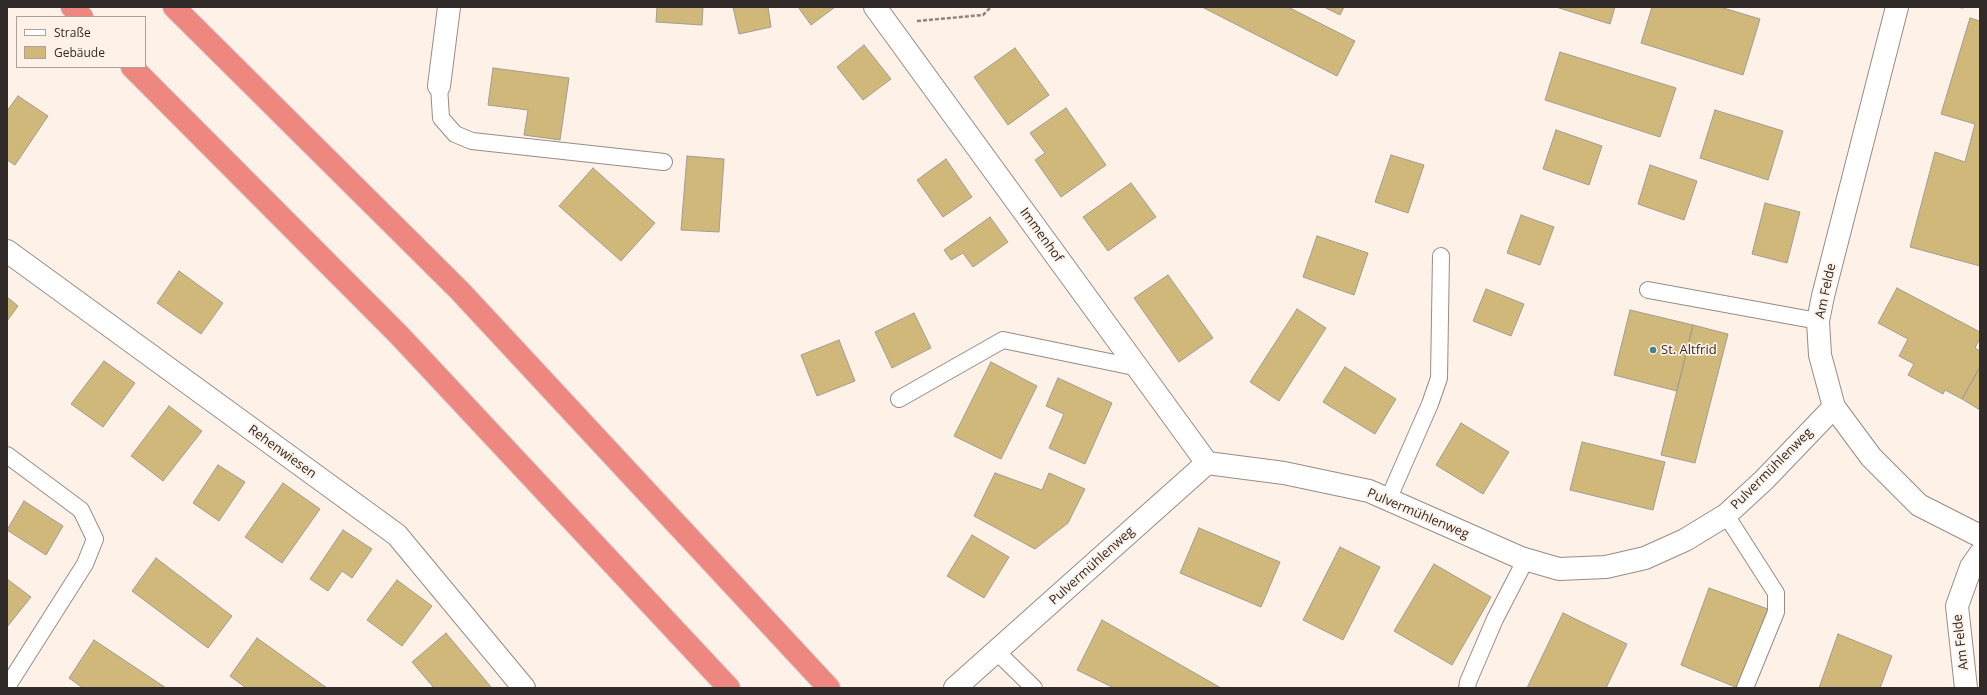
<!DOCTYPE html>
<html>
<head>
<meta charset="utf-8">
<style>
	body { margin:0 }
	#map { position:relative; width:1987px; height:695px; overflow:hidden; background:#fef1e7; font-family:"Open Sans",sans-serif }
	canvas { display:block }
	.frame { position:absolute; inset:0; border:8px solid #302b28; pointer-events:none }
	.legend { position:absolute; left:16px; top:16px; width:130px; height:52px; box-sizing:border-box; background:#fef1e7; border:1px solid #aca29b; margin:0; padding:5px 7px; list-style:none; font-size:12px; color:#302b28 }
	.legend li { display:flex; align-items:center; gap:8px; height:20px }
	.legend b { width:20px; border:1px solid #aca29b }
</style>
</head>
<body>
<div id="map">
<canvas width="1987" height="695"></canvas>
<div class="frame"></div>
<ul class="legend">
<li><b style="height:5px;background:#fff"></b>Straße</li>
<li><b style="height:11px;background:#cfb87a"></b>Gebäude</li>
</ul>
</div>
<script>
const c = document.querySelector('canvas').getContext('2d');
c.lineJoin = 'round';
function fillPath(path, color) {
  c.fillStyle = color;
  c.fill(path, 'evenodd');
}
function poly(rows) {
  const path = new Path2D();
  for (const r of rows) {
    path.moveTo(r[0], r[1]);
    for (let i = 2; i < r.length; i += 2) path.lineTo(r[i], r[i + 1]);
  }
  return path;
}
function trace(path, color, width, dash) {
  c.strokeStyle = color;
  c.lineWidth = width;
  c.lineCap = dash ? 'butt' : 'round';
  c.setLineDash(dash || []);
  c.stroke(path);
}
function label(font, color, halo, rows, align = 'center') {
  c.font = font + ' "Open Sans",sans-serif';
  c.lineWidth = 3.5;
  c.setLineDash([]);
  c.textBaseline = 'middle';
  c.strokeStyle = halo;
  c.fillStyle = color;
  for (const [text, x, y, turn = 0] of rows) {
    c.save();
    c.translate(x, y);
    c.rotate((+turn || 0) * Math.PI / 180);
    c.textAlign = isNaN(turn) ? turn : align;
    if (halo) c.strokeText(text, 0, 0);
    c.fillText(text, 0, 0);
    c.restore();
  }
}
const building = poly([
	[657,7,703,7,702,25,656,22,657,7],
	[733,7,768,7,771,27,739,34,733,7],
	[798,7,835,7,811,25,798,7],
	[1202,7,1288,7,1355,41,1337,76,1202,7],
	[1324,7,1344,7,1340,15,1324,7],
	[1556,7,1615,7,1610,24,1556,7],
	[1652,7,1720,7,1760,19,1743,75,1641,43,1652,7],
	[1970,18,1980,21,1980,266,1910,247,1935,152,1965,162,1975,124,1941,114,1970,18],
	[864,45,891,79,863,100,837,67,864,45],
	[1015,48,1049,95,1008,125,974,77,1015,48],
	[1560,52,1676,88,1660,137,1545,100,1560,52],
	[493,68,569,78,560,140,524,135,528,110,488,105,493,68],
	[18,96,48,116,15,165,7,160,7,111,18,96],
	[1066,108,1106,165,1061,197,1035,160,1045,153,1030,133,1066,108],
	[1715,110,1783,131,1768,180,1700,158,1715,110],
	[1556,130,1602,146,1589,185,1543,169,1556,130],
	[1391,155,1424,165,1408,213,1375,202,1391,155],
	[687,156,724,159,719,232,681,230,687,156],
	[946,159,972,197,943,217,917,180,946,159],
	[1650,165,1697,181,1684,220,1638,204,1650,165],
	[593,168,655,223,621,261,559,206,593,168],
	[1131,183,1156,217,1108,251,1083,217,1131,183],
	[1765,203,1800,212,1787,263,1752,254,1765,203],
	[1521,215,1554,227,1540,265,1507,253,1521,215],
	[990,217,1008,242,973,267,963,253,951,260,944,250,990,217],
	[1317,236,1368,253,1354,295,1303,277,1317,236],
	[179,271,223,303,201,334,157,303,179,271],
	[1168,275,1213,338,1179,362,1134,298,1168,275],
	[1897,288,1980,332,1980,338,1975,348,1980,351,1980,367,1962,399,1945,390,1943,394,1908,375,1914,364,1899,356,1908,339,1878,323,1897,288],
	[1486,289,1524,304,1511,336,1473,321,1486,289],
	[7,297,18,306,7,321,7,297],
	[1297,309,1326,328,1279,401,1250,382,1297,309],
	[1630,310,1693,325,1677,391,1614,375,1630,310],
	[914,313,931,348,892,368,875,332,914,313],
	[1693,325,1728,334,1695,463,1661,455,1693,325],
	[839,340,855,381,817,396,801,355,839,340],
	[104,361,135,383,103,427,71,404,104,361],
	[991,362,1037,386,1001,459,954,436,991,362],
	[1345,367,1396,399,1375,434,1323,402,1345,367],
	[1980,367,1980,410,1962,399,1980,367],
	[1058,378,1112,403,1085,464,1049,448,1064,414,1046,406,1058,378],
	[169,406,202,431,163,481,131,456,169,406],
	[1461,423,1509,452,1483,494,1436,465,1461,423],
	[1582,442,1665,462,1653,510,1570,490,1582,442],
	[218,465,245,482,219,521,193,503,218,465],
	[995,473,1042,490,1049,473,1085,489,1068,523,1035,549,974,516,995,473],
	[283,483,320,509,282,563,245,537,283,483],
	[24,501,63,526,46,555,7,530,24,501],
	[1199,528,1280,562,1261,607,1180,573,1199,528],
	[343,530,372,549,352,578,342,571,328,591,310,579,343,530],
	[972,535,1009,557,984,598,947,576,972,535],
	[1340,547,1380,567,1343,640,1303,620,1340,547],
	[156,558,232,616,208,648,132,591,156,558],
	[1434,564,1491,597,1452,665,1394,631,1434,564],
	[7,579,31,597,7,627,7,579],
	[397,580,432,606,402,646,367,620,397,580],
	[1709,588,1768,609,1738,688,1681,665,1709,588],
	[1563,613,1627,644,1606,688,1527,688,1563,613],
	[1102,620,1221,688,1114,688,1077,670,1102,620],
	[446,633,491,687,489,688,434,688,412,662,446,633],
	[1838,634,1892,656,1880,688,1819,688,1838,634],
	[257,638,327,688,246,688,230,676,257,638],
	[94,640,166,688,83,688,69,678,94,640]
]);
const path = poly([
	[1960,7,1966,7],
	[917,21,983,15,991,7]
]);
const service = poly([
	[439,86,441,118,455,134,472,141,664,162],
	[1648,290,1818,321],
	[899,399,1003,340,1139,368],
	[7,455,81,510,95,539,85,564,7,687],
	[1388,500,1430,404,1439,378,1441,256],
	[1726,515,1776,593,1776,612,1745,688],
	[996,651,1034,688],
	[1467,688,1468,682,1495,619,1526,559]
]);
const minor = poly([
	[875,7,1207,463],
	[1897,7,1823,296,1818,321,1820,355,1834,407,1871,457,1919,505,1980,536],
	[439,86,449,7],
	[7,251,397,535,524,688],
	[955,688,1207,463,1284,473,1369,491,1521,558,1559,569,1606,567,1645,558,1685,540,1726,515,1764,480,1834,407],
	[1966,688,1957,606,1971,567,1980,554]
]);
const motorway = poly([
	[72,7,82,17],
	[174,7,460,291,829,688],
	[132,67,399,335,729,688]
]);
const markers = [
	[1653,350,4,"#408193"]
];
const streetNames = [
	["Immenhof",1041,235,54],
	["Am Felde",1826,291,-78],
	["Rehenwiesen",282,452,36],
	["Pulvermühlenweg",1772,469,-45],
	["Pulvermühlenweg",1418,514,23],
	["Pulvermühlenweg",1092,566,-42],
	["Am Felde",1961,642,-97]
];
const poiNames = [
	["St. Altfrid",1661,350]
];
fillPath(building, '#cfb87a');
trace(building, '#a29d91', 1);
trace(service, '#988c84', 18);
trace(minor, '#988c84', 24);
trace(motorway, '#d6d5d4', 24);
trace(path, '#8d857f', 2.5, [4, 2]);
trace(service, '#fff', 16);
trace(minor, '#fff', 22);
trace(motorway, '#ee877f', 22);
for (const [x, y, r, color] of markers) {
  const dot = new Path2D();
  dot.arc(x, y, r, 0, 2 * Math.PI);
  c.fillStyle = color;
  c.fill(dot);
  trace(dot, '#fef1e7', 1.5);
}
label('13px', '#302b28', '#fef1e7', streetNames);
label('13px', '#302b28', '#fef1e7', poiNames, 'left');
</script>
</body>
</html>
